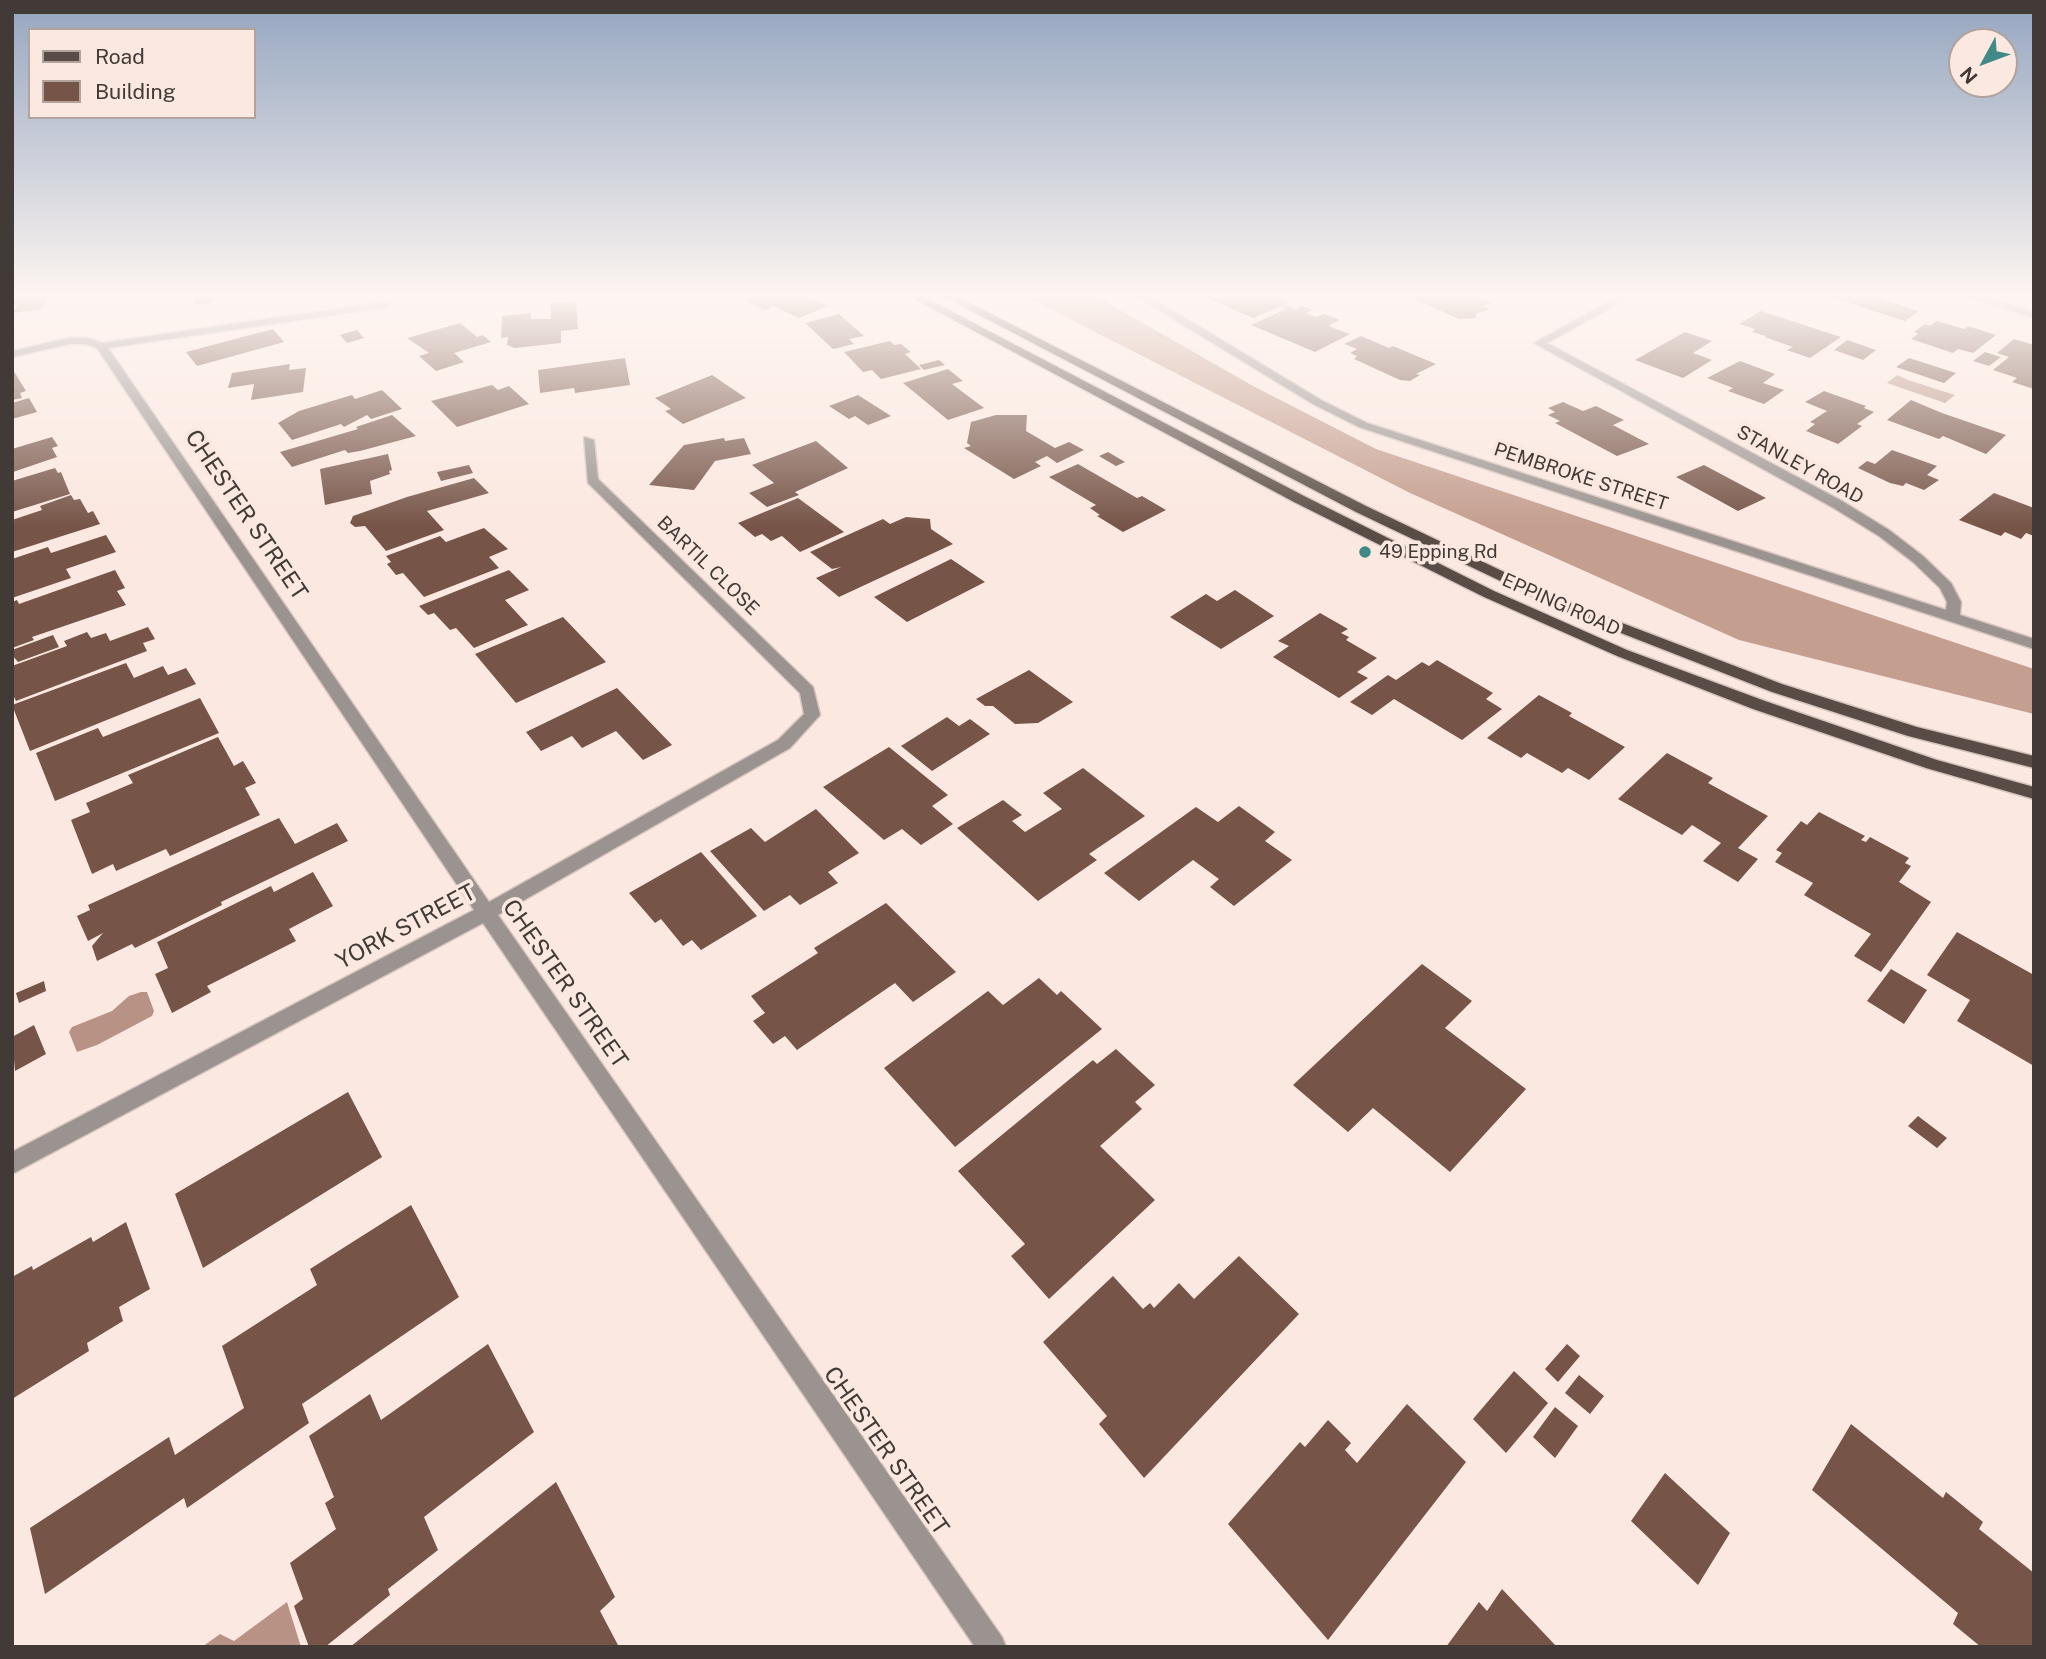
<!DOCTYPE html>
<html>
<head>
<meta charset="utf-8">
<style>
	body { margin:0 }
	#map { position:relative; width:2046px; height:1659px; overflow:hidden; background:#fbe8e0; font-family:"Public Sans",sans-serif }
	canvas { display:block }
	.frame { position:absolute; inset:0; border:14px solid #413a37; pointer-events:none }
	.legend { position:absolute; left:28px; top:28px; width:228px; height:91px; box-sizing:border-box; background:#fbe8e0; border:2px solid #b1a29c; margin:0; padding:9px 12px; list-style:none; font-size:21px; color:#413a37 }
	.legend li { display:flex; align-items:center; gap:14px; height:35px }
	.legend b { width:35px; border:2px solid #b1a29c }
	.north { position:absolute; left:1948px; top:28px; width:70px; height:70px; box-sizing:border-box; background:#fbe8e0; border:2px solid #b1a29c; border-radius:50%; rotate:229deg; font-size:19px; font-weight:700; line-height:28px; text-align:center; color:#413a37 }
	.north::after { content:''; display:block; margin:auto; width:24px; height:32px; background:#418986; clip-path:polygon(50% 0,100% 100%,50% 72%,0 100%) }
</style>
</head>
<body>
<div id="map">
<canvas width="2046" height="1659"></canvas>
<div class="frame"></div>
<ul class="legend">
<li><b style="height:9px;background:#594c46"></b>Road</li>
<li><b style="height:19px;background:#765447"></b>Building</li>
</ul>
<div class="north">N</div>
</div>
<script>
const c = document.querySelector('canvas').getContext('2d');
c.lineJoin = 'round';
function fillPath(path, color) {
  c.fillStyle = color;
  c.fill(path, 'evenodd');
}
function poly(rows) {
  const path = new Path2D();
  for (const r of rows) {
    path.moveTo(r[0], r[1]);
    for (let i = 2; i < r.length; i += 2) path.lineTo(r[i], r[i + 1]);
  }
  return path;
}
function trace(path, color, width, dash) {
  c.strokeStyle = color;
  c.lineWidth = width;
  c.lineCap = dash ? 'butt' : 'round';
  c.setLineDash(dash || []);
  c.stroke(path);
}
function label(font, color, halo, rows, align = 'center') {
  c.font = font + ' "Public Sans",sans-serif';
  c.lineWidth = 7;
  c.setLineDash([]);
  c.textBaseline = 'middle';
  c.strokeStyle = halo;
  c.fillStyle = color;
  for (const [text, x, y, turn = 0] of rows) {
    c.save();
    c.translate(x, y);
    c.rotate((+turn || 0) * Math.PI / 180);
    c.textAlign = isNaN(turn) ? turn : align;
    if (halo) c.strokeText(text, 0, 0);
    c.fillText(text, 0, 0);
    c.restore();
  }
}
const forest = poly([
	[1023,295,1094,295,1253,386,1376,449,2034,669,2034,714,1739,640,1410,493]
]);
const water = poly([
	[1897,375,1908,380,1955,395,1945,403,1887,383],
	[141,992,147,992,154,1011,152,1016,97,1045,77,1052,69,1032,72,1027,112,1011,129,996],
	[287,1602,301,1647,202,1647,220,1634,234,1641]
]);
const building = poly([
	[12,295,50,295,40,310,12,313,18,305,12,305],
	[197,295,214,295,212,303,194,305],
	[757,295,807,297,828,306,799,318,773,306,765,310,744,300],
	[1201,295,1274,295,1291,302,1253,318],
	[1405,295,1476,295,1492,303,1483,306,1490,309,1476,314,1476,318,1459,319],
	[1824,295,1886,295,1881,299,1919,311,1905,321],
	[576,301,578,329,561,331,561,343,515,348,507,345,508,337,501,338,502,316,531,313,531,319,551,319,551,304],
	[1287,305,1295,309,1301,306,1313,310,1306,313,1315,317,1325,314,1340,320,1328,326,1350,334,1315,352,1251,325,1286,309,1282,307],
	[1761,311,1841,337,1810,358,1787,350,1793,347,1765,337,1766,336,1752,332,1755,329,1739,324],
	[839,314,864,336,849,339,854,344,833,349,805,323],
	[1937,321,1964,329,1968,326,1996,335,1973,353,1958,349,1953,353,1911,339,1918,334,1914,332,1925,324,1930,326],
	[460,323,477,337,483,335,491,342,454,353,464,362,436,371,419,356,429,353,407,338],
	[273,329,284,342,197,366,186,352],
	[357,330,364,338,347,343,340,335],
	[1685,332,1712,341,1693,353,1712,360,1683,378,1635,360],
	[1361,336,1389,348,1393,346,1436,364,1416,374,1420,375,1410,381,1400,380,1354,359,1357,356,1350,353,1357,349,1344,344],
	[2014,339,2034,345,2034,389,2012,382,2017,378,1993,370,2009,357,1997,353],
	[1847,340,1876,350,1863,360,1834,350],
	[890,341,894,345,901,344,911,352,905,354,921,369,881,379,872,370,863,372,844,352],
	[1985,352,2001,357,1989,366,1973,361],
	[625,358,630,385,575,393,574,388,540,393,538,370],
	[1909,358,1956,373,1944,383,1896,367],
	[939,360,945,365,924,370,919,365],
	[1740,361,1775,374,1763,383,1784,390,1764,404,1728,391,1733,388,1707,378],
	[290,364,289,370,306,368,303,392,251,400,254,384,228,388,232,373],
	[12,368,26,391,20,393,22,398,12,400],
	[948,369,963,381,952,384,984,408,948,420,903,383],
	[712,375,746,398,683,424,665,411,671,409,655,398],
	[492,385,498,390,509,386,529,404,457,427,431,401],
	[382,390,402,409,371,419,367,415,344,427,341,424,292,440,278,423,299,411,352,395,355,399],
	[1824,391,1866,406,1864,408,1874,412,1857,424,1862,426,1838,444,1806,431,1815,424,1810,422,1827,411,1805,402],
	[858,395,891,416,868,425,855,416,849,419,829,406],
	[29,398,37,412,12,419,12,403],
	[1911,400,1942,413,2006,435,1986,454,1943,436,1939,439,1887,420],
	[1563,402,1583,411,1596,406,1624,420,1613,425,1649,444,1617,456,1555,423,1560,421,1548,415,1555,412,1548,408],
	[392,415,416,436,360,451,348,453,345,450,292,467,280,452,358,429,356,427],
	[996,415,1027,415,1026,431,1055,448,1069,442,1084,450,1057,463,1047,456,1035,462,1041,466,1014,479,964,448,971,446,967,443,971,422],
	[52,437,58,446,52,448,57,457,13,472,12,449],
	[724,438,725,441,744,438,751,454,715,461,694,490,649,485,684,445],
	[816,441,848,468,795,492,799,495,767,507,749,493,774,483,752,465],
	[1892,450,1937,466,1927,475,1939,480,1924,490,1906,483,1903,486,1890,483,1858,468,1867,461,1875,464],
	[1108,452,1125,462,1116,466,1099,456],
	[388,454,392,470,389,471,390,474,370,481,372,494,325,505,320,469],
	[1078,464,1137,498,1142,496,1166,510,1123,532,1097,516,1100,515,1090,508,1096,505,1049,477],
	[469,465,473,473,441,481,437,472],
	[1704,465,1766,498,1738,511,1676,477],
	[55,468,58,473,61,472,70,494,12,512,12,481],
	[474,478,489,493,427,511,444,530,386,551,365,526,355,527,350,523,353,516,407,497],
	[1994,493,2034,508,2034,536,2026,533,2021,539,2005,532,2001,536,1959,520],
	[71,495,74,500,80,499,88,513,93,511,100,524,12,552,12,520,42,510,40,506],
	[798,498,844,532,800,552,782,536,771,541,762,534,755,537,738,523],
	[906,517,930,519,931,529,953,544,839,597,816,578,841,567,832,569,810,552,883,519,890,524],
	[484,528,508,549,489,557,499,568,424,597,403,573,396,575,387,564,391,562,386,556,440,536,446,542],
	[106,535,116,552,66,569,71,578,12,598,12,559,48,547,51,553],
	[951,559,985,582,907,622,874,597],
	[115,570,125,588,117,591,126,605,32,637,34,640,12,648,12,602,17,600,19,604],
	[509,570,529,590,505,600,528,625,474,648,456,628,450,630,434,613,428,615,419,606],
	[1235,590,1274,616,1221,649,1170,617,1206,594,1217,601],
	[1320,613,1348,629,1341,633,1349,637,1346,640,1377,658,1357,672,1368,678,1339,698,1273,657,1289,646,1278,641],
	[563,617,606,662,516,703,475,654],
	[148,627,155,639,143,643,147,651,16,701,12,693,12,666,67,646,64,641,87,632,91,638,106,633,110,641],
	[53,635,59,647,18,662,12,655,12,650],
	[1437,660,1493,693,1486,699,1502,709,1462,740,1394,699,1372,715,1350,702,1388,675,1396,680,1422,662,1429,666],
	[126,663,134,678,163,666,168,675,186,668,196,684,30,751,12,705],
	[1029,670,1073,702,1038,723,1015,724,993,706,985,706,976,699],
	[617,688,672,745,643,760,616,731,582,748,572,736,541,751,526,732],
	[1539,695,1572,713,1569,716,1625,747,1589,780,1568,768,1562,773,1527,753,1521,758,1487,738],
	[200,698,219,733,55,801,36,753,98,728,103,737],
	[947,717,959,726,970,719,990,734,932,771,901,746],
	[218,737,234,766,243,761,256,783,245,788,260,815,170,856,166,849,116,871,113,864,92,874,71,820,90,812,86,803,133,783,128,775],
	[889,747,948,795,932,806,953,824,921,845,902,829,884,840,823,787],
	[1667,753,1713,778,1708,783,1768,816,1738,848,1758,859,1738,882,1703,861,1721,843,1692,825,1682,835,1618,799],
	[1083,768,1145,816,1089,854,1097,860,1038,901,957,828,1003,800,1022,815,1012,821,1025,832,1062,809,1043,793],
	[1239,806,1275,832,1265,841,1292,860,1234,906,1210,887,1219,879,1193,860,1139,901,1104,873,1196,807,1218,822],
	[816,809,859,853,828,872,838,883,800,905,790,895,764,911,710,851,751,828,765,842],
	[1819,812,1865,836,1861,840,1866,842,1870,837,1909,858,1905,863,1911,866,1899,882,1931,902,1881,972,1854,956,1871,934,1804,895,1813,883,1775,862,1782,853,1776,850,1801,821,1807,825],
	[279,818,295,844,337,823,348,841,221,902,222,905,135,948,132,944,97,961,92,946,103,933,88,941,77,916,90,910,88,905],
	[701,852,757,916,701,950,692,940,683,946,661,919,655,923,629,893],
	[313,872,333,906,289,929,296,941,207,986,211,992,172,1013,155,974,168,968,157,942,271,886,274,892],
	[886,903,956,972,913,1002,895,983,797,1050,785,1036,773,1044,753,1021,765,1013,751,996,818,953,814,948],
	[1957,932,2034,975,2034,1066,1957,1021,1970,1000,1927,975],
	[1422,964,1472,1001,1445,1028,1526,1089,1450,1172,1373,1108,1348,1132,1293,1085],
	[1891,969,1927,990,1904,1024,1867,1001],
	[1039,978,1057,995,1061,991,1102,1029,955,1147,884,1068,988,991,1003,1005],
	[44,981,46,991,19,1003,16,993],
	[34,1025,46,1054,15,1071,12,1037],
	[1116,1049,1155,1085,1135,1102,1142,1109,1100,1146,1155,1200,1049,1299,1011,1256,1025,1244,958,1171,1093,1060,1097,1064],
	[348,1092,382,1157,203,1268,175,1194],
	[1918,1116,1947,1138,1937,1148,1908,1126],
	[411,1205,459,1297,302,1404,309,1423,187,1508,184,1498,45,1594,30,1528,169,1437,175,1455,244,1408,222,1346,317,1285,310,1269],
	[126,1222,150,1289,119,1307,123,1321,87,1343,89,1351,12,1399,12,1277,32,1266,33,1270,91,1237,93,1242],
	[1239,1256,1299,1314,1144,1478,1099,1424,1107,1416,1043,1342,1113,1276,1143,1309,1150,1303,1154,1308,1179,1283,1194,1299],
	[488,1344,534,1432,424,1517,438,1550,388,1589,390,1595,325,1647,309,1647,294,1606,303,1599,290,1563,336,1529,325,1503,334,1497,309,1436,370,1394,381,1420],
	[1567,1344,1580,1356,1558,1382,1545,1369],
	[1514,1371,1548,1403,1506,1453,1473,1419],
	[1579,1375,1604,1396,1590,1414,1565,1393],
	[1407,1404,1466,1462,1328,1640,1228,1524,1300,1442,1305,1447,1328,1420,1351,1443,1345,1450,1357,1463],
	[1555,1407,1578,1426,1555,1458,1533,1437],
	[1851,1424,1943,1498,1946,1492,1983,1522,1979,1529,2034,1573,2034,1647,1981,1647,1953,1624,1958,1613,1812,1490],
	[1665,1473,1730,1533,1698,1585,1631,1521],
	[556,1482,615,1597,600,1611,619,1647,350,1647],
	[1502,1589,1557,1647,1446,1647,1479,1602,1487,1611]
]);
const minor = poly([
	[1134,295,1147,295,1321,400,1367,423,1946,610,1947,602,1940,588,1913,562,1879,536,1832,507,1534,343,1621,295,1634,295,1547,343,1842,501,1889,530,1923,556,1951,583,1961,602,1960,615,2034,639,2034,649,1359,427,1313,404,1134,295],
	[1961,295,1978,295,2034,312,2034,318,1961,295],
	[384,302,389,305,388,307,108,348,489,902,778,740,804,714,800,693,588,483,584,437,594,440,598,479,813,687,820,715,790,748,498,915,1002,1637,1006,1647,975,1647,483,923,12,1174,12,1152,474,910,97,348,86,344,69,344,12,357,12,351,69,338,87,338,102,343,384,302]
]);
const major = poly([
	[907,295,920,295,1304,496,1494,591,1627,650,1765,701,1937,760,2034,787,2034,799,1926,768,1753,709,1617,656,1484,597,1294,502,907,295],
	[941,295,954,295,1366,506,1567,602,1782,684,1917,727,2034,756,2034,768,1908,736,1772,692,1557,608,1356,512,941,295]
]);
const markers = [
	[1365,552,7,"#418986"]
];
const farStreetnames = [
	["STANLEY ROAD",1800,465,29],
	["PEMBROKE STREET",1581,477,18],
	["BARTIL CLOSE",708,566,44],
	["EPPING ROAD",1561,605,24]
];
const farPoinames = [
	["49 Epping Rd",1379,552]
];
const streetNames = [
	["CHESTER STREET",246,515,56],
	["YORK STREET",406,927,-28],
	["CHESTER STREET",565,984,55],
	["CHESTER STREET",886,1451,55]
];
fillPath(forest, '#c49e8f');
fillPath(water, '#b89284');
fillPath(building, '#765447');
trace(minor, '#d6c5be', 3);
trace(major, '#d6c5be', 3);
fillPath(minor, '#9b9390');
fillPath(major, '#594c46');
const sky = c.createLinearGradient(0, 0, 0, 528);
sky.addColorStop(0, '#95a6c0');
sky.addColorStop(0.56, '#fdf5f1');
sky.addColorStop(1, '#fdf5f100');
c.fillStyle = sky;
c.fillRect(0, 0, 2046, 528);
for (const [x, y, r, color] of markers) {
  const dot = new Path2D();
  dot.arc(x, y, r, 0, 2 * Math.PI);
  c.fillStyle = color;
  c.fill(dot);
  trace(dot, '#fbe8e0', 2.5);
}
label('19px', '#413a37', '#fbe8e0', farStreetnames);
label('19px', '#413a37', '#fbe8e0', farPoinames, 'left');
label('23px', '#413a37', '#fbe8e0', streetNames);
</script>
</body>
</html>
